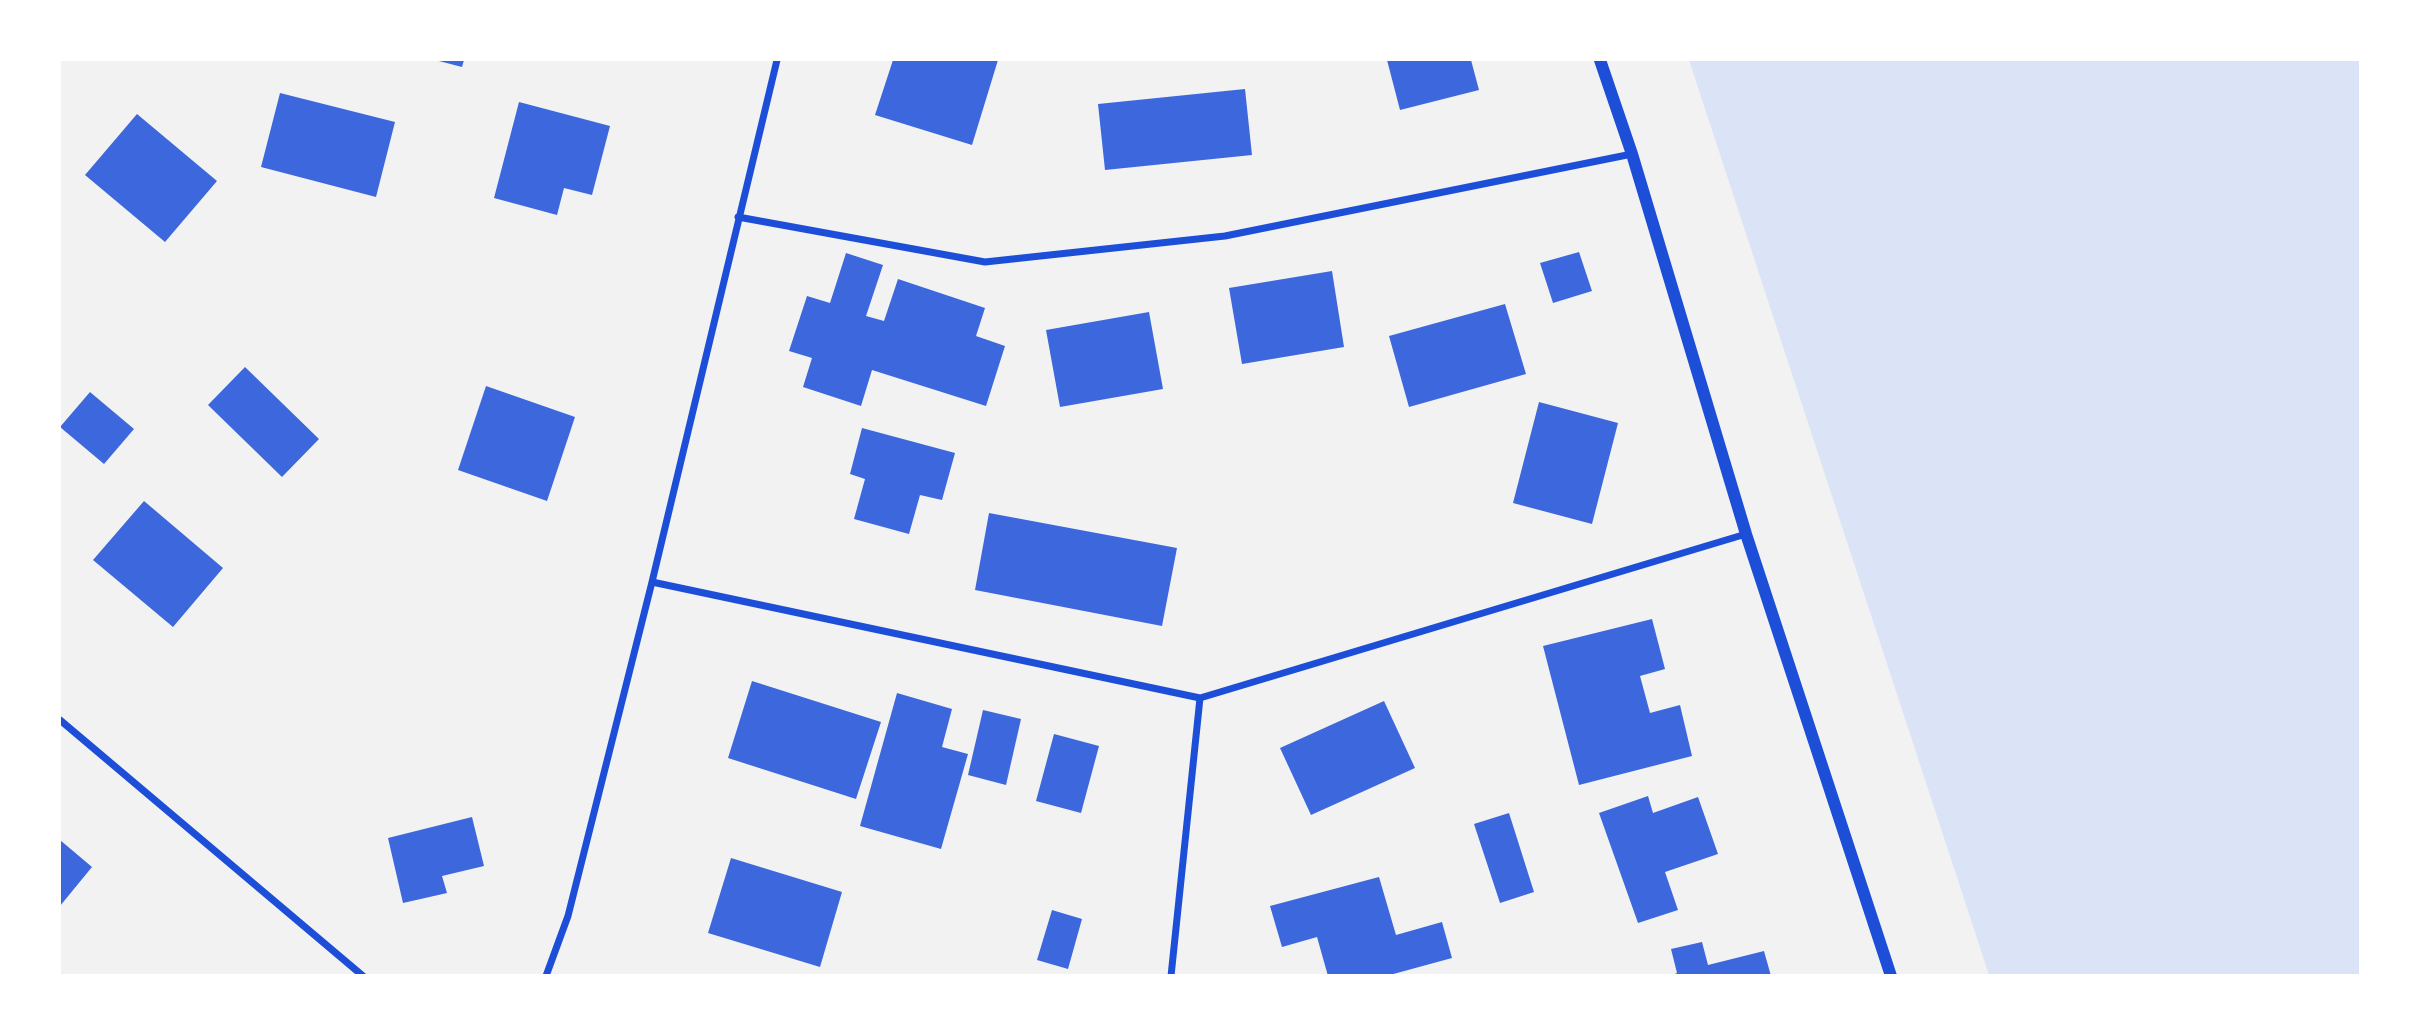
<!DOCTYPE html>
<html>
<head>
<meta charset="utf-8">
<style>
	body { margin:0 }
	#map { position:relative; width:2420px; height:1035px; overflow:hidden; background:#f2f2f2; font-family:"Open Sans",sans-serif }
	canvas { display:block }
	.frame { position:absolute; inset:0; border:61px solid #fff; pointer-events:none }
</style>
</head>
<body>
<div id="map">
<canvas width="2420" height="1035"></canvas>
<div class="frame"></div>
</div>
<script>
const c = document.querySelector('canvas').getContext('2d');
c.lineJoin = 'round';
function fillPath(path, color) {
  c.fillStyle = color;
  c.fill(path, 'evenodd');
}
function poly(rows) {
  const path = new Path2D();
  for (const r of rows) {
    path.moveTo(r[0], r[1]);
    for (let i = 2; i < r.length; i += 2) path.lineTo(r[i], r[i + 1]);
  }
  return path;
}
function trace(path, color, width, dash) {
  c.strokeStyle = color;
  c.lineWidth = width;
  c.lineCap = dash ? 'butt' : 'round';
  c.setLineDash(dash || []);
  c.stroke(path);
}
const green = poly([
	[1689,60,2360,60,2360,975,1989,975]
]);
const building = poly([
	[435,60,464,60,462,67],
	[893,60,998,60,972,145,875,115],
	[1387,60,1471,60,1479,90,1400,110],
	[1245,89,1252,155,1105,170,1098,104],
	[280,93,395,122,376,197,261,167],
	[519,102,610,126,592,195,564,188,557,215,494,198],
	[137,114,217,181,165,242,85,175],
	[1579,252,1592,291,1553,303,1540,263],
	[846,253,883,265,866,316,884,321,898,279,985,308,976,336,1005,346,986,406,872,370,861,406,803,387,812,358,789,351,807,296,830,303],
	[1332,271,1344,347,1242,364,1229,288],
	[1505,304,1526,374,1409,407,1389,336],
	[1149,312,1163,389,1060,407,1046,330],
	[245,367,319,439,282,477,208,405],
	[486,386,575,417,547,501,458,470],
	[90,392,134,429,104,464,60,427],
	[1539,402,1618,423,1592,524,1513,503],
	[862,428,955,453,942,500,920,495,909,534,854,519,865,479,850,474],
	[144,501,223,568,173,627,93,560],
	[989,513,1177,548,1162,626,975,590],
	[1652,619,1665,669,1640,676,1650,713,1680,705,1692,756,1579,785,1543,646],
	[752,681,881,722,856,799,728,758],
	[897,693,952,709,942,747,968,754,941,849,860,826],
	[1384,701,1415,768,1311,815,1280,748],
	[983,710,1021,719,1006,785,968,775],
	[1054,734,1099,746,1081,813,1036,801],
	[1648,796,1653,813,1698,797,1718,854,1665,872,1678,910,1638,923,1599,813],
	[1509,813,1534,892,1500,903,1474,824],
	[472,817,484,866,442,876,447,893,403,903,388,838],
	[60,840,92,867,60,906],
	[731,858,842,892,820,967,708,933],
	[1379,877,1396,935,1442,922,1452,958,1386,976,1328,976,1317,937,1282,947,1270,906],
	[1052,910,1082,919,1068,969,1037,960],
	[1702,942,1708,965,1764,951,1771,976,1670,976,1677,973,1671,949]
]);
const minor = poly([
	[738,217,985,262,1225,236,1632,154],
	[652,582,1200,698,1746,534],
	[60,720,363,976],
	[546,976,568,916,652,582,777,60],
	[1171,976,1200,698]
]);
const tertiary = poly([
	[1600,60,1632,154,1746,534,1891,976]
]);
fillPath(green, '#dbe4f7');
fillPath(building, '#3d67dc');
trace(minor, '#1d4ed8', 7);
trace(tertiary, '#1d4ed8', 12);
</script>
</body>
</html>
